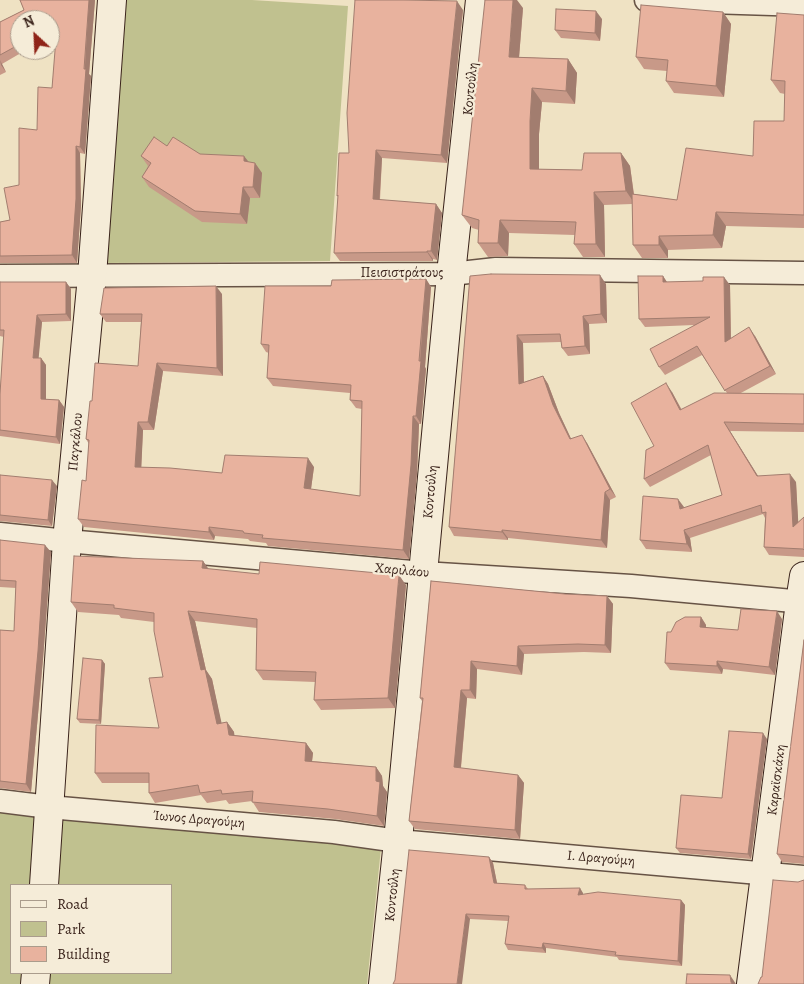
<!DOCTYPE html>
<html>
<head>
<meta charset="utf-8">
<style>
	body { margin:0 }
	#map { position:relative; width:804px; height:984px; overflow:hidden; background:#efe2c3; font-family:Alegreya,serif }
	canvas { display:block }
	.legend { position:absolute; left:10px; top:884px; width:162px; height:90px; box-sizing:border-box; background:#f5ecd8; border:1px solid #aa9c8c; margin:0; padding:6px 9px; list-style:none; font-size:15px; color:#3a231b }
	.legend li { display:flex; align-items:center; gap:10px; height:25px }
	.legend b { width:25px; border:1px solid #aa9c8c }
	.north { position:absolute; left:10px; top:10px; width:50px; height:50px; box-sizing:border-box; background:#f5ecd8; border:1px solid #aa9c8c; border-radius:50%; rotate:335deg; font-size:14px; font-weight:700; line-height:20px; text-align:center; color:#3a231b }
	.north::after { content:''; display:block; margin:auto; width:18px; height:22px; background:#8f2418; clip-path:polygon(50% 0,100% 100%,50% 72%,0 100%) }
</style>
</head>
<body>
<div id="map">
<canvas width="804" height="984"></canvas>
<ul class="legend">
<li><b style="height:6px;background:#f5ecd8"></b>Road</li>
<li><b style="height:14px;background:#c0c18f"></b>Park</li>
<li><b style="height:14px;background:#e8b29e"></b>Building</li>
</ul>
<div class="north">N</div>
</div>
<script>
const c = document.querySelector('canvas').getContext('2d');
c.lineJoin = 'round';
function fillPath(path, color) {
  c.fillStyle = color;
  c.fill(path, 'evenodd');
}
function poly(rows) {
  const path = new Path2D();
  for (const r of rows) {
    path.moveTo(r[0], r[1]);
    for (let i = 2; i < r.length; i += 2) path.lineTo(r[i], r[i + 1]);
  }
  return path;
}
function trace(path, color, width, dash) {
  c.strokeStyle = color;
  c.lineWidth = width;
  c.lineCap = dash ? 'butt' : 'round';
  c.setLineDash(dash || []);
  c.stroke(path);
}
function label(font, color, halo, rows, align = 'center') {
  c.font = font + ' Alegreya,serif';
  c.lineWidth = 4.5;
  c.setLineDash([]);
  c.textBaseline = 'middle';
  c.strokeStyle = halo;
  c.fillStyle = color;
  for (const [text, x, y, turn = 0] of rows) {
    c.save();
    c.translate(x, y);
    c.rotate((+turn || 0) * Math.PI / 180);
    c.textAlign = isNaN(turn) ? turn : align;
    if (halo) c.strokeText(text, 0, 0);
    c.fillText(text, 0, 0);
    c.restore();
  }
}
const green = poly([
	[122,0,252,0,348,6,330,261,102,263],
	[0,808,381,848,367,984,0,984],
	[11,885,171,885,171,973,11,973]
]);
const street = poly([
	[646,0,804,5],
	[0,276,451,274,496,269,804,273],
	[0,534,67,541,423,573,631,586,804,602],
	[0,801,49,807,334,832,398,841,804,877]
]);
const secondary = poly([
	[44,885,67,541,92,276,112,0],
	[35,984,36,973],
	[383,984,398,841,451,274,480,0],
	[751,984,800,602,804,576]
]);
const wall = poly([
	[20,0,95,0,89,74,91,76,85,154,80,153,81,206,77,263,0,263,0,222,10,220,19,185,37,130,52,88,56,45,50,45,50,20,20,20,20,50,26,50,2,64,6,72,0,75,0,22,24,10],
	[523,8,519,57,568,59,577,73,575,104,542,102,539,134,539,169,582,170,621,153,630,166,634,194,677,200,753,156,784,121,785,94,780,93,771,80,804,15,804,228,726,226,722,248,668,250,668,258,642,258,633,245,632,204,604,205,605,257,583,257,574,244,575,235,509,233,508,256,488,257,478,243,479,230,472,228,462,215],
	[463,10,447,163,382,158,380,200,436,204,442,213,437,260,433,259,433,261,340,261,334,253,338,197,337,196,349,153],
	[723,12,731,24,724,97,674,93,666,81,667,71,644,69,636,57],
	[602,19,600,41,561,38,555,30],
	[167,146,200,154,255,163,262,173,260,198,250,198,247,224,202,222,149,187,142,177,148,166,141,156],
	[470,276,606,284,607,323,589,324,590,354,568,356,562,348,561,342,523,343,524,382,543,376,548,384,559,413,571,439,587,443,616,497,610,500,607,548,508,538,508,540,454,536,449,527],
	[663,276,667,282,730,285,731,338,755,336,776,374,739,394,804,394,804,432,730,431,758,476,796,482,798,522,804,517,804,557,769,555,764,547,765,518,763,514,690,538,692,552,646,549,640,540,684,508,722,495,711,455,650,487,644,479,654,446,672,392,682,410,727,393,702,355,665,375,659,367,694,325,645,327,639,319],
	[426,279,431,287,425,367,426,369,421,424,419,424,417,473,409,559,268,546,266,543,250,541,248,539,215,536,214,540,84,527,78,519,86,481,89,444,86,439,92,401,138,366,141,322,106,322,100,314,222,294,223,376,163,371,154,430,143,430,141,467,222,473,314,467,311,489,360,496,362,409,356,408,350,400,350,393,273,386,267,378,269,353,266,352,261,344,331,286],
	[0,282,66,282,71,289,71,321,42,322,38,358,41,358,46,365,46,399,59,400,64,407,60,444,0,436,0,394,4,337,0,336],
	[0,475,57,486,52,526,0,521],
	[0,540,51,552,43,659,31,792,0,788,0,630,14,631,16,588,0,587],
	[203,561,208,569,259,574,406,585,395,708,321,710,314,700,315,682,263,680,256,670,257,628,195,621,206,670,212,679,221,723,227,722,234,732,234,735,306,743,313,753,312,761,376,767,382,776,383,786,387,792,384,826,335,819,259,812,252,801,229,804,226,800,207,803,201,795,155,803,149,793,149,783,102,783,95,773,159,728,163,677,154,622,121,618,119,615,78,612,71,602],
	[431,581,565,594,607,596,613,604,611,653,584,652,524,654,522,675,477,669,476,699,467,698,461,768,518,775,524,783,520,839,415,829,409,821,422,701,420,698],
	[701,617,706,625,706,628,738,630,782,619,775,675,723,669,722,674,670,670,665,663,671,632],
	[804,640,804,864,782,862,777,854],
	[102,660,105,664,101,724,80,723,77,719],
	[767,739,751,859,680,853,676,848,722,798],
	[489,857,493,863,497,883,525,885,528,889,583,893,583,895,681,900,685,905,682,966,619,960,617,957,546,948,546,953,508,950,505,944,508,921,470,919,393,984]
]);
const shadedWall = poly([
	[89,0,95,0,89,74,91,76,85,154,80,147],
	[513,0,517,0,523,8,518,70,509,57],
	[457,1,463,10,447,163,441,155],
	[596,11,602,19,600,41,595,33],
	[723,12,731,24,724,97,716,86],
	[568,59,577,73,575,104,566,91],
	[0,60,6,72,1,65],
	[532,88,542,102,539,134,539,182,530,169,530,121],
	[76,146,80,153,81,206,77,263,72,255],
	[376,150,382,158,379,208,373,199],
	[621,153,630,166,635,204,626,191],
	[244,156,252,166,244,161],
	[255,163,262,173,260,198,253,187],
	[243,187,250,198,247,224,240,214],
	[594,192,604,205,605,257,596,244],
	[436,204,442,213,437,260,431,251],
	[716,212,726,226,722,248,713,235],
	[500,220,509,233,508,256,498,243],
	[659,236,668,250,668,258,659,245],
	[427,251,433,259,433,261,427,252],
	[600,275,606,284,607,323,601,314],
	[663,276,668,284,663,282],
	[724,277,730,285,731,350,725,342],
	[426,279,431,287,425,367,426,369,421,424,416,416],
	[66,282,71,289,71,321,66,314],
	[216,286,222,294,223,376,217,368],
	[37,315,42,322,38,365,33,358],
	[583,316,589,324,590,354,585,346],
	[749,327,755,336,776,374,770,366],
	[517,335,523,343,524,392,519,384],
	[41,358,46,365,46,406,41,399],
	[157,363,163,371,154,430,148,422],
	[543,376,548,384,559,413,575,447,570,439,553,405],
	[666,383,672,392,686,419,680,410],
	[59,400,64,407,60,444,56,437],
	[413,416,419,424,417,473,409,559,403,550],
	[138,422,143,430,141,475,135,467],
	[724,422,730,431,763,484,757,476],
	[582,435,587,443,616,497,610,489],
	[308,458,314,467,310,496,304,488],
	[790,474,796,482,799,535,793,527],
	[52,480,57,486,52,526,48,520],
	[605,492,610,500,607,548,601,540],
	[678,499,684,507,686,517,680,509],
	[209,527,215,536,214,540,209,532],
	[502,530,508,538,508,540,502,532],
	[684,530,690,538,692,552,687,544],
	[45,545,51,552,43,659,31,792,26,784],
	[203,561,210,571,202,568],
	[399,575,406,585,395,708,388,698],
	[607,596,613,604,611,653,605,645],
	[188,611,195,621,206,670,212,679,224,734,217,724,201,670],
	[777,611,782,619,775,675,769,667],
	[701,617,706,625,706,635,700,627],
	[518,646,524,654,522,675,517,666],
	[102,660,105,664,101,724,99,720],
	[471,661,477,669,476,699,470,690],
	[717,661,723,669,722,674,717,666],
	[461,690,467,698,460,776,454,767],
	[227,722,234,732,236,745,229,735],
	[763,733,767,739,751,859,748,854],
	[306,743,313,753,311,770,305,761],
	[376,767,382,776,383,786,387,792,384,826,377,816],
	[518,775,524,783,520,839,515,830],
	[489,857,493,863,498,888,494,883],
	[580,888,583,893,582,901,578,895],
	[681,900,685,905,682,966,678,961],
	[466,914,470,919,462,984,457,984],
	[543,943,546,948,546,953,542,948],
	[730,975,736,984,732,984,731,982]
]);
const building = poly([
	[20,0,89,0,84,69,86,69,80,147,76,146,76,199,72,255,0,256,0,222,10,220,4,188,19,185,19,128,37,130,38,87,52,88,56,38,50,38,50,20,20,20,20,44,0,55,0,22,24,10,20,0],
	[355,0,404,0,457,1,441,155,376,150,373,199,436,204,431,251,427,251,427,252,334,253,338,195,337,196,339,153,349,153,347,113,355,0],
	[485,0,513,0,509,57,568,59,566,91,532,88,530,121,530,169,582,170,584,153,621,153,626,191,594,192,596,244,574,244,576,222,500,220,498,243,478,243,479,220,462,215,485,0],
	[641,5,723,12,716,86,666,81,668,60,636,57,641,5],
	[556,9,596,11,595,33,555,30,556,9],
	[777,13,804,15,804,215,716,212,713,235,659,236,659,245,633,245,632,194,677,200,686,148,753,156,754,121,784,121,785,81,771,80,777,13],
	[154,137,167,146,173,137,200,154,244,156,244,161,255,163,253,187,243,187,240,214,195,211,142,177,151,163,141,156,154,137],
	[491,274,600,275,601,314,583,316,585,346,562,348,560,334,517,335,519,384,543,376,553,405,570,439,582,435,610,489,605,492,601,540,502,530,502,532,449,527,470,276,491,274],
	[638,276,663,276,663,282,703,281,703,277,724,277,725,342,749,327,770,366,725,390,725,391,697,346,659,367,650,349,710,317,639,319,638,276],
	[426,279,419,361,421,361,416,416,413,416,411,465,403,550,262,538,263,535,244,533,243,531,209,527,209,532,78,519,82,480,86,481,89,440,86,439,90,401,92,401,95,363,138,366,142,314,100,314,104,288,216,286,217,368,157,363,148,422,138,422,135,467,170,468,222,473,225,455,308,458,304,488,360,496,362,401,350,400,351,385,267,378,269,345,261,344,265,286,331,286,332,280,426,279],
	[0,282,66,282,66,314,37,315,33,358,41,358,41,399,59,400,56,437,0,430,0,394,4,330,0,330,0,282],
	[666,383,680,410,714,393,804,394,804,424,724,422,757,476,790,474,793,527,804,517,804,550,803,549,764,547,766,512,762,513,761,505,684,530,687,544,640,540,643,496,678,499,680,509,722,495,708,445,644,479,646,450,654,446,631,403,666,383],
	[0,475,52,480,48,520,0,515,0,475],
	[0,540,45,545,38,651,26,784,0,781,0,630,14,631,16,581,0,580,0,540],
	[74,556,203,561,202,568,259,574,260,562,399,575,388,698,314,700,316,672,256,670,257,619,188,611,201,670,205,669,217,724,227,722,229,735,306,743,305,761,376,767,376,781,380,782,377,816,328,809,252,802,253,791,222,794,221,790,200,793,198,785,149,793,149,773,95,773,96,725,159,728,149,678,163,677,154,631,154,613,114,608,114,605,71,602,74,556],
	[431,581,565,594,607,596,605,645,578,644,518,646,517,666,471,661,470,690,461,690,454,767,518,775,515,830,409,821,423,698,420,698,431,581],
	[741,609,777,611,769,667,717,661,717,666,665,663,667,632,671,632,676,622,685,617,701,617,700,627,738,630,741,609],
	[804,640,804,857,799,856,777,854,804,640],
	[83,658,102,660,99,720,77,719,83,658],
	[729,731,763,733,748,854,676,848,681,795,722,798,729,731],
	[409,850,489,857,494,883,525,885,525,889,580,888,578,895,598,892,681,900,678,961,615,955,616,952,543,943,542,948,505,944,509,916,466,914,457,984,393,984,395,980,409,850],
	[773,880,798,882,804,880,804,984,758,984,761,977,762,977,773,880],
	[687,974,730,975,731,982,732,984,686,984,687,974]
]);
const streetNames = [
	["Κοντούλη",471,89,-84],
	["Πεισιστράτους",402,274],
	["Παγκάλου",76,442,-85],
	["Κοντούλη",431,492,-85],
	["Χαριλάου",402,571,5],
	["Καραϊσκάκη",777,780,-83],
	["Ίωνος Δραγούμη",199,820,5],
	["Ι. Δραγούμη",601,859,5],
	["Κοντούλη",393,895,-84]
];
fillPath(green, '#c0c18f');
trace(street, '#675345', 25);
trace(secondary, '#3a231b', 30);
trace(street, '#f5ecd8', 22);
trace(secondary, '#f5ecd8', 28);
fillPath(wall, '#c89988');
fillPath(shadedWall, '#a27d6f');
fillPath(building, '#e8b29e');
trace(building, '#a27d6f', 1);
label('14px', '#3a231b', '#f5ecd8', streetNames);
</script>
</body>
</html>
